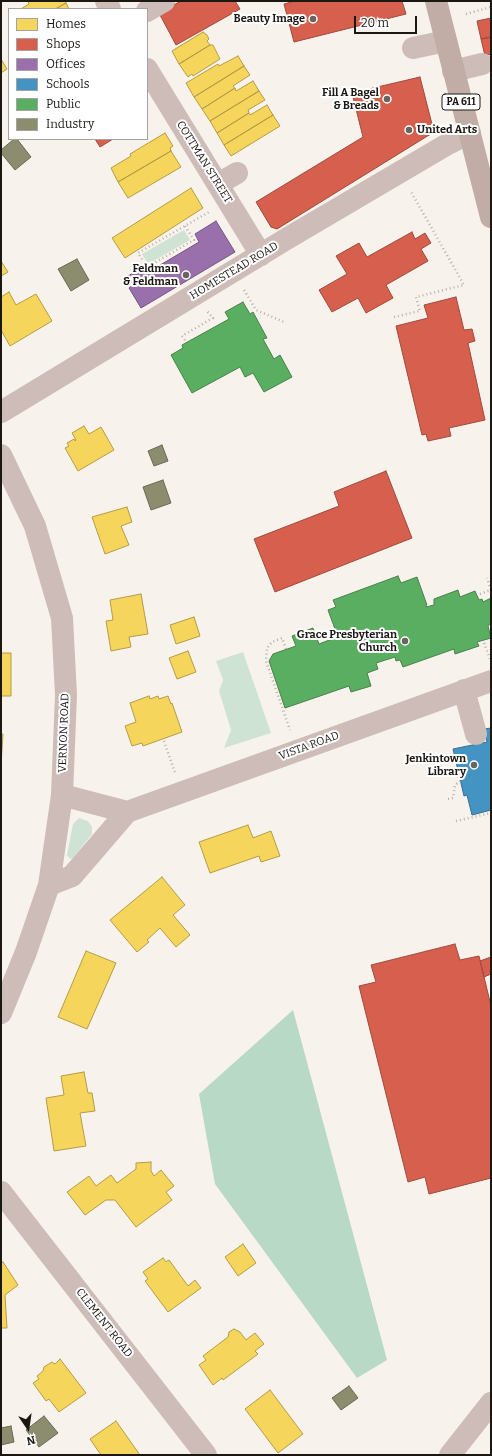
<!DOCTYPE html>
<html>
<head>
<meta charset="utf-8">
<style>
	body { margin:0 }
	#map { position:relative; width:492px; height:1456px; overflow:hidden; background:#f8f2ec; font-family:Bitter,serif }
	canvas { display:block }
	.frame { position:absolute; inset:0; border:2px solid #1b1814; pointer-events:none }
	.legend { position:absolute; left:8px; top:8px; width:140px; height:132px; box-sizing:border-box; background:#fff; border:1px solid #a4a3a1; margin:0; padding:5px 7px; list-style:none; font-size:12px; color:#1b1814 }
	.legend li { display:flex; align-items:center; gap:8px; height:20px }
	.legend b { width:20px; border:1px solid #a4a3a1 }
	.north { position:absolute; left:8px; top:1408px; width:40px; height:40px; -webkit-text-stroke:3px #fff; paint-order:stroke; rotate:167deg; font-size:11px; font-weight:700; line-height:16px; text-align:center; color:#1b1814 }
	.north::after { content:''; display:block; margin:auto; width:14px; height:18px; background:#1b1814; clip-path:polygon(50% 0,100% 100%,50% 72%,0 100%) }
	.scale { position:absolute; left:354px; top:16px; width:63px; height:18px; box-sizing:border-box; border:2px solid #1b1814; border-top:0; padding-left:5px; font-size:12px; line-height:14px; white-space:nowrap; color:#1b1814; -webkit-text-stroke:3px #fff; paint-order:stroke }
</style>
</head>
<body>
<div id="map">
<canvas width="492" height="1456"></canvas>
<div class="frame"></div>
<ul class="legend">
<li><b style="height:11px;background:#f6d55c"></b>Homes</li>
<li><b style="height:11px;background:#d6604d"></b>Shops</li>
<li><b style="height:11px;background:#9970ab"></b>Offices</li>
<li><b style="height:11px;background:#4393c3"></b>Schools</li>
<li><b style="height:11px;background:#5aae61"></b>Public</li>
<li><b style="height:11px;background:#8c8c6e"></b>Industry</li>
</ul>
<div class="north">N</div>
<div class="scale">20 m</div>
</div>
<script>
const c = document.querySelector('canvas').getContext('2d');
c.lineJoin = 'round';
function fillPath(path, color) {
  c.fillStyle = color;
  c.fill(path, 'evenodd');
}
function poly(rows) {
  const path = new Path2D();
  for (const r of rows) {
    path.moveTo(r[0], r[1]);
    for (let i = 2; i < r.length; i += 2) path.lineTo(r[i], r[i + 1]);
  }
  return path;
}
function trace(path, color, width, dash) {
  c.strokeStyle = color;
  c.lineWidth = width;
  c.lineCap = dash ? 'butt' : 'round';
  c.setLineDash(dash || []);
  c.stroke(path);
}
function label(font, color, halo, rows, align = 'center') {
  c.font = font + ' Bitter,serif';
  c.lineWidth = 4;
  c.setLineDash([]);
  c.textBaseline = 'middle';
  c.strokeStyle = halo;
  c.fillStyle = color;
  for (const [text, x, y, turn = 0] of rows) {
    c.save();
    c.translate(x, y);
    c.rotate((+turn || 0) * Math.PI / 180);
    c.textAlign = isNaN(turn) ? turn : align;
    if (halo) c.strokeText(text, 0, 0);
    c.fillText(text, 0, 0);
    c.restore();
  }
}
const green = poly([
	[184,230,190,240,148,264,142,254],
	[243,652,271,733,224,748,231,730,219,691,223,680,216,661],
	[79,818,88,821,92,827,92,834,73,858,70,859,67,855,73,824]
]);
const forest = poly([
	[293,1010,387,1360,357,1378,215,1184,199,1094]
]);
const homes = poly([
	[28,1,65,1,66,3,55,9,21,9,29,4,28,1],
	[66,3,69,9,56,9,66,3],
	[203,32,207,35,209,39,207,41,210,45,179,64,172,51,203,32],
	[210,45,213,45,220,59,193,76,192,74,188,77,179,64,210,45],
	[238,56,244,66,194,97,186,83,218,64,219,66,238,56],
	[1,59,7,69,1,73,1,59],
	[244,66,250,75,233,86,235,88,202,109,194,97,244,66],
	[253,81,259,91,210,121,202,109,235,88,236,91,253,81],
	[259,91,265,100,248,110,249,113,217,133,210,121,259,91],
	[267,105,273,115,224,145,217,133,249,113,250,115,267,105],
	[273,115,280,126,231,156,224,145,273,115],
	[165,133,173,146,170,148,171,151,118,182,111,168,131,156,130,154,165,133],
	[171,151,181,167,128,198,118,182,171,151],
	[191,188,203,208,125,258,112,238,191,188],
	[1,261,8,272,1,276,1,261],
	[9,292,16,305,36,294,52,321,10,346,1,330,1,297,9,292],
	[84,426,89,434,101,427,114,450,78,471,65,448,69,446,67,443,74,439,75,441,76,440,72,433,84,426],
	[127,507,132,522,121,526,129,545,105,554,92,517,127,507],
	[141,594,148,634,129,637,131,647,111,651,106,621,113,620,110,600,141,594],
	[194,617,200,636,176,644,170,625,194,617],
	[188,651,196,672,177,679,169,658,188,651],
	[1,653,11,653,11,696,1,696,1,653],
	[149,696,150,699,158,696,159,699,168,696,171,704,172,703,182,732,143,746,142,743,132,746,125,726,136,722,130,703,149,696],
	[1,734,3,734,1,765,1,734],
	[248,825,253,838,271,831,280,856,261,862,259,856,210,873,199,842,248,825],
	[162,877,185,905,173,915,190,935,176,947,160,928,147,940,149,942,137,952,110,920,162,877],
	[86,951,116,963,87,1029,58,1017,86,951],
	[84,1072,88,1093,92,1093,95,1111,80,1113,86,1146,54,1151,46,1098,64,1095,61,1076,84,1072],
	[151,1162,151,1171,154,1176,161,1170,174,1186,166,1192,172,1200,136,1227,115,1200,106,1200,85,1215,67,1192,89,1176,96,1186,111,1175,117,1183,136,1169,136,1163,151,1162],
	[243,1244,256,1263,238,1276,225,1257,243,1244],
	[163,1258,166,1262,169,1260,188,1286,195,1280,201,1288,168,1312,145,1281,148,1279,143,1272,163,1258],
	[3,1262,18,1285,5,1295,7,1328,1,1328,1,1263,3,1262],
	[234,1329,240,1332,246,1340,255,1333,264,1344,255,1351,258,1354,223,1380,222,1378,213,1385,199,1365,206,1360,203,1356,228,1337,229,1332,234,1329],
	[60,1359,86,1393,59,1412,49,1399,46,1401,33,1383,39,1379,37,1376,43,1371,44,1367,52,1362,55,1364,60,1359],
	[270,1390,303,1434,278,1453,245,1409,270,1390],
	[116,1421,140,1455,101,1455,90,1439,116,1421]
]);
const shops = poly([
	[181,1,235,1,240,9,176,45,159,13,181,1],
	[295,1,402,1,406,14,294,42,284,4,295,1],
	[491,18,491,37,481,39,477,21,491,18],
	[491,37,491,54,485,56,481,39,491,37],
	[420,77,434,132,277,229,271,227,256,202,363,137,352,93,420,77],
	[95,139,113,139,100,147,95,139],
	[412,232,415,239,425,233,431,243,421,249,428,261,386,285,393,298,366,313,358,298,332,312,319,290,347,274,336,256,359,243,367,257,412,232],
	[456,297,464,330,472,329,475,341,468,343,485,420,449,428,451,436,428,441,426,434,422,435,396,326,428,318,424,305,456,297],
	[386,471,412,538,275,592,254,539,339,506,334,492,386,471],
	[455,944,460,960,479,956,491,1006,491,1178,429,1194,425,1177,408,1182,359,986,376,982,371,965,455,944],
	[491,957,491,974,484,977,480,961,491,957]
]);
const offices = poly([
	[216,221,235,252,141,308,129,288,133,285,128,276,141,268,145,274,199,242,195,234,216,221]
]);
const schools = poly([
	[491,728,491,810,472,815,467,795,464,796,453,749,487,742,484,729,491,728]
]);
const public = poly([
	[243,302,250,314,253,312,267,338,263,339,274,359,280,355,292,377,264,392,253,373,245,377,240,367,192,393,171,355,183,348,182,345,229,319,225,312,243,302],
	[398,576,401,583,417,577,427,605,426,605,426,607,434,605,434,599,458,590,460,597,475,591,479,600,482,599,483,602,491,598,491,623,488,626,491,638,477,642,479,646,455,654,454,649,403,667,400,660,396,661,395,657,376,663,378,669,367,673,371,686,351,692,349,686,285,708,269,661,273,654,296,646,292,636,313,628,319,644,332,639,329,632,335,629,328,610,336,607,333,600,398,576]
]);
const industry = poly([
	[14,139,17,139,31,157,15,170,1,153,1,150,14,139],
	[77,259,89,280,71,291,58,269,77,259],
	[162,445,168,461,154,466,148,451,162,445],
	[163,480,171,503,151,510,143,487,163,480],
	[349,1386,358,1398,341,1410,332,1398,349,1386],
	[44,1416,58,1433,39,1447,26,1430,44,1416],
	[11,1426,14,1442,1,1445,1,1428,11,1426]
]);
const path = poly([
	[466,14,491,7],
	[185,226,194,240,147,267,138,253,209,212],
	[244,290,256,310,284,322],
	[394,317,420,311,416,297,464,285,410,190],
	[185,340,182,336,213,318,207,311],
	[480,594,491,590,487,578],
	[484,643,490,659],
	[286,649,282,638,272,642,267,648,266,661,290,730],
	[164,741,175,773],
	[448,799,453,798,455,785,460,781],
	[456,821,491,813]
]);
const minor = poly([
	[106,1,110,9],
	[147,11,164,1],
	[413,48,446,41],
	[147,69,261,255],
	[453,71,482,64],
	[218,184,237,173],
	[1,412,288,238,446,145,470,133],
	[1,455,35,526,62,618,66,695,62,795,49,885,26,952,1,1013],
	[464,690,476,734],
	[62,795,127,812],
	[49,885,72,876,127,812,491,681],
	[1,1192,206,1455],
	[450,1455,491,1403]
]);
const highway = poly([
	[436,1,491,217]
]);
const markers = [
	[313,19,4,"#686460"],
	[387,99,4,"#686460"],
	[409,130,4,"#686460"],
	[186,275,4,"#686460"],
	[405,641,4,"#686460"],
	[474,765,4,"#686460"]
];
const shields = [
	[461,102,38]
];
const shieldNames = [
	["PA 611",461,102]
];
const poiNames = [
	["Beauty Image",305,19],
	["Fill A Bagel",379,93],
	["& Breads",379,106],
	["United Arts",417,130,"left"],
	["Feldman",178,269],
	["& Feldman",178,282],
	["Grace Presbyterian",397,635],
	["Church",397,648],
	["Jenkintown",466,759],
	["Library",466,772]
];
const streetNames = [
	["COTTMAN STREET",204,162,58],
	["HOMESTEAD ROAD",234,271,-31],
	["VERNON ROAD",64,733,-88],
	["VISTA ROAD",309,746,-20],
	["CLEMENT ROAD",104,1323,52]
];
fillPath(green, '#cfe3d4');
fillPath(forest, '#b8d9c5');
fillPath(homes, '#f6d55c');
trace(homes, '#b49c46', 1);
fillPath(shops, '#d6604d');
trace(shops, '#9e4a3c', 1);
fillPath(offices, '#9970ab');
trace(offices, '#73567e', 1);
fillPath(schools, '#4393c3');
trace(schools, '#376e8e', 1);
fillPath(public, '#5aae61');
trace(public, '#47814a', 1);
fillPath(industry, '#8c8c6e');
trace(industry, '#6a6953', 1);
trace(path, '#b9afab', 2.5, [1, 3]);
trace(minor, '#cdbcb7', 22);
trace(highway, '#c1ada6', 22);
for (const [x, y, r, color] of markers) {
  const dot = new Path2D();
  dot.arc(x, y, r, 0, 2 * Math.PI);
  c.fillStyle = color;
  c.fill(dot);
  trace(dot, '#fff', 1.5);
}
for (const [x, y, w] of shields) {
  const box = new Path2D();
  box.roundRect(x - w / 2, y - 8, w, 16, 3);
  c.fillStyle = '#fff';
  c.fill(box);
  trace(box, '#1b1814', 1);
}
label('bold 10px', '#1b1814', null, shieldNames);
label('bold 11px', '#1b1814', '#fff', poiNames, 'right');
label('11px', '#1b1814', '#fff', streetNames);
</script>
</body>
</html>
